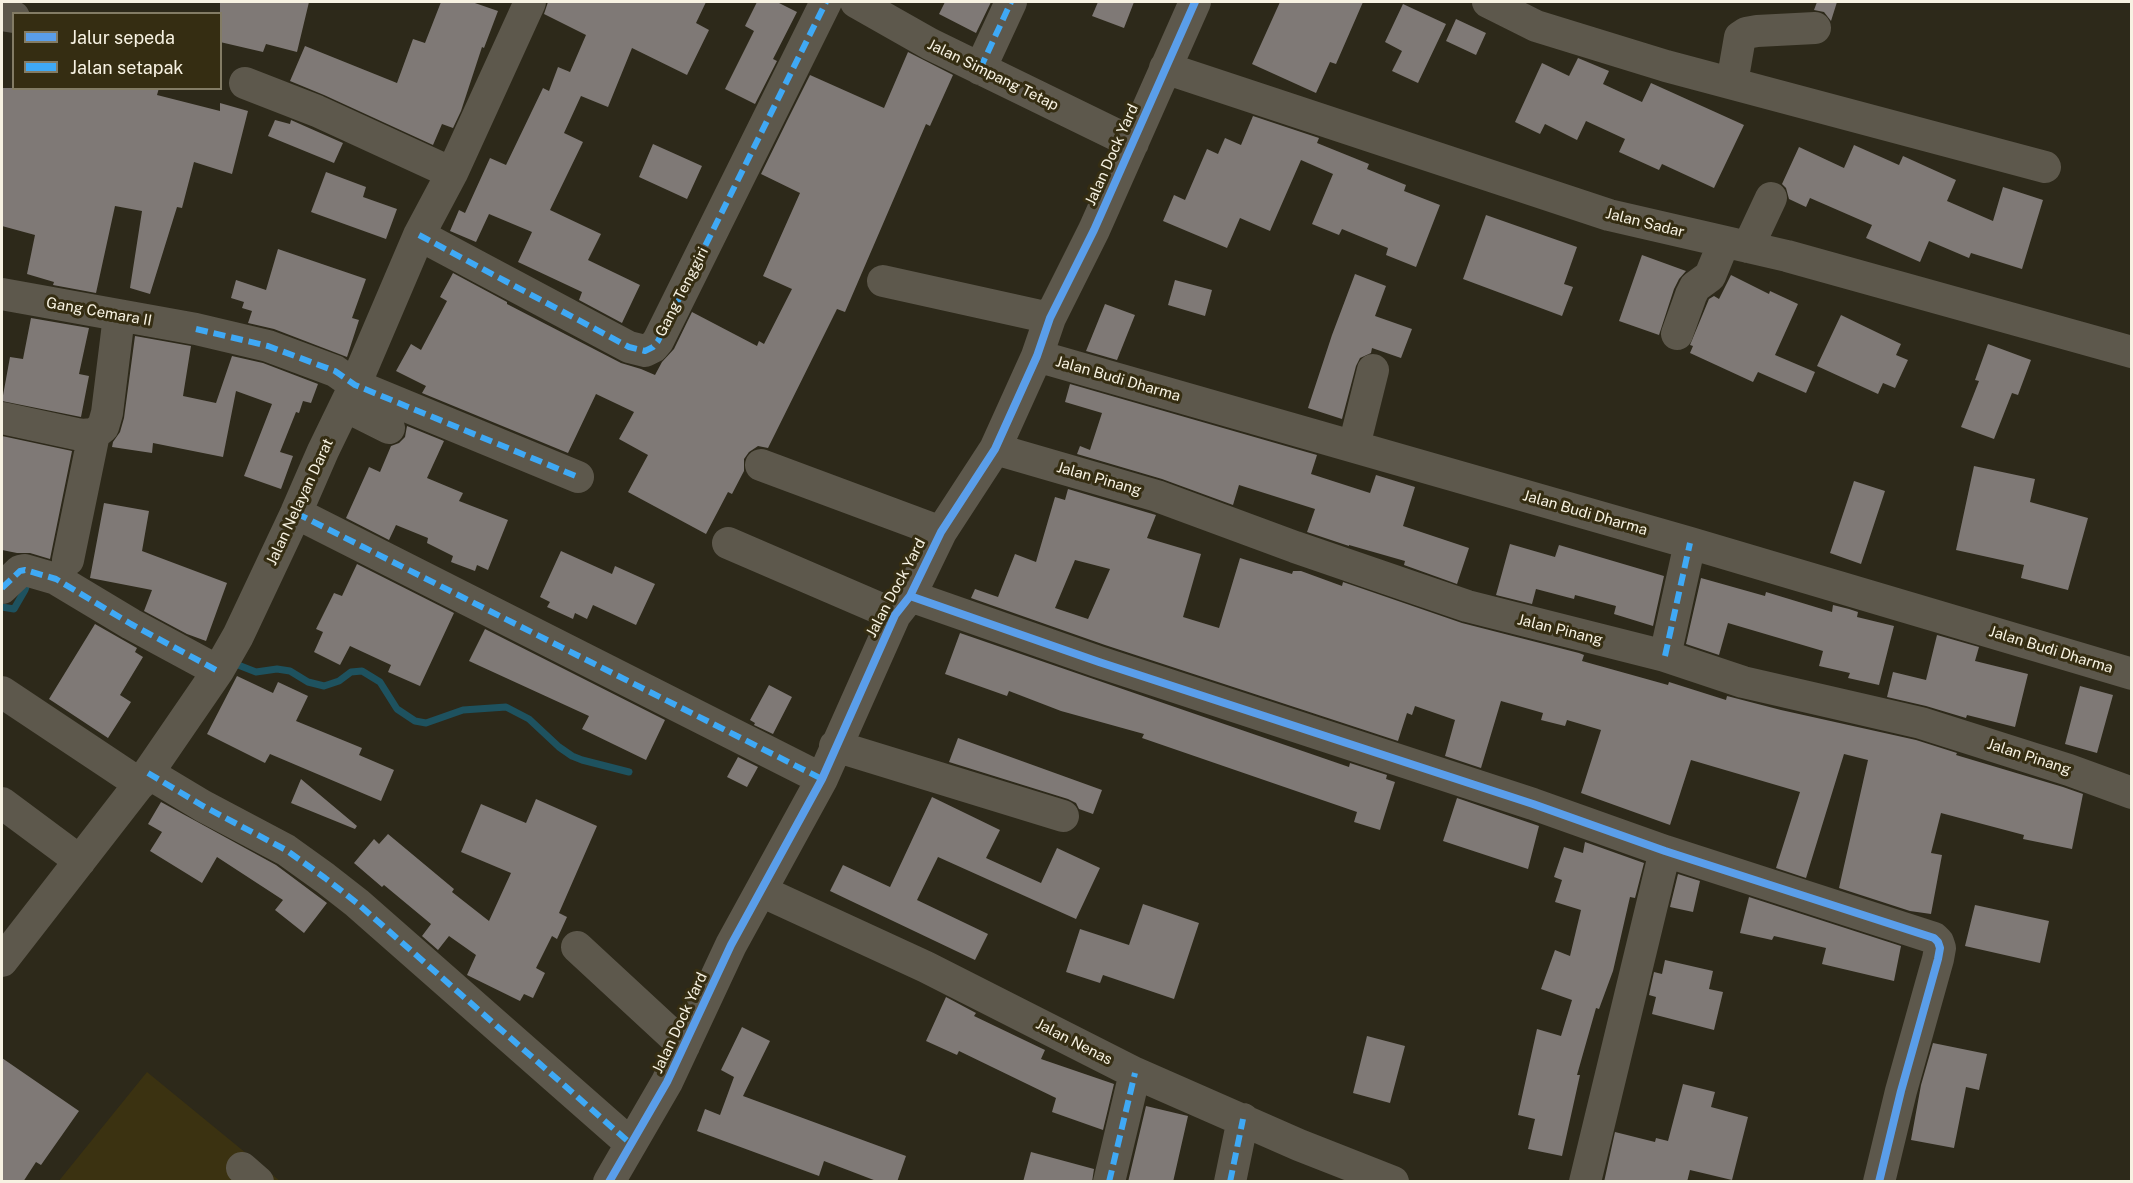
<!DOCTYPE html>
<html>
<head>
<meta charset="utf-8">
<style>
	body { margin:0 }
	#map { position:relative; width:2133px; height:1183px; overflow:hidden; background:#2d291a; font-family:"Public Sans",sans-serif }
	canvas { display:block }
	.frame { position:absolute; inset:0; border:3px solid #f7f2e2; pointer-events:none }
	.legend { position:absolute; left:12px; top:12px; width:210px; height:78px; box-sizing:border-box; background:#352d12; border:2px solid #837c65; margin:0; padding:8px 10px; list-style:none; font-size:18px; color:#f7f2e2 }
	.legend li { display:flex; align-items:center; gap:12px; height:30px }
	.legend b { width:30px; border:2px solid #837c65 }
</style>
</head>
<body>
<div id="map">
<canvas width="2133" height="1183"></canvas>
<div class="frame"></div>
<ul class="legend">
<li><b style="height:8px;background:#5a9eea"></b>Jalur sepeda</li>
<li><b style="height:8px;background:#3fa9f5"></b>Jalan setapak</li>
</ul>
</div>
<script>
const c = document.querySelector('canvas').getContext('2d');
c.lineJoin = 'round';
function fillPath(path, color) {
  c.fillStyle = color;
  c.fill(path, 'evenodd');
}
function poly(rows) {
  const path = new Path2D();
  for (const r of rows) {
    path.moveTo(r[0], r[1]);
    for (let i = 2; i < r.length; i += 2) path.lineTo(r[i], r[i + 1]);
  }
  return path;
}
function trace(path, color, width, dash) {
  c.strokeStyle = color;
  c.lineWidth = width;
  c.lineCap = dash ? 'butt' : 'round';
  c.setLineDash(dash || []);
  c.stroke(path);
}
function label(font, color, halo, rows, align = 'center') {
  c.font = font + ' "Public Sans",sans-serif';
  c.lineWidth = 6;
  c.setLineDash([]);
  c.textBaseline = 'middle';
  c.strokeStyle = halo;
  c.fillStyle = color;
  for (const [text, x, y, turn = 0] of rows) {
    c.save();
    c.translate(x, y);
    c.rotate((+turn || 0) * Math.PI / 180);
    c.textAlign = isNaN(turn) ? turn : align;
    if (halo) c.strokeText(text, 0, 0);
    c.fillText(text, 0, 0);
    c.restore();
  }
}
const built = poly([
	[147,1072,280,1181,58,1182]
]);
const stream = poly([
	[2,607,14,609,25,590,29,578],
	[233,663,256,672,277,669,290,671,308,682,324,686,339,681,351,672,362,671,380,682,397,709,415,721,426,723,463,710,506,707,529,719,559,747,572,756,582,760,629,772]
]);
const building = poly([
	[220,2,309,2,297,52,266,44,263,52,220,42],
	[441,2,472,2,498,11,484,48,482,47,461,111,453,128,442,124,433,145,324,95,290,81,305,46,397,83,413,39,425,43],
	[548,2,706,2,696,23,709,30,687,75,632,48,608,107,581,96,564,133,583,142,550,210,601,234,588,260,640,285,622,323,579,300,582,292,518,262,532,232,489,214,476,242,450,231,459,210,465,213,490,158,506,165,543,88,549,91,558,67,570,72,586,35,544,14],
	[757,2,777,2,797,12,773,59,777,61,755,104,725,89,754,31,745,26],
	[945,2,991,2,976,33,939,14],
	[1098,2,1134,2,1124,28,1092,16],
	[1280,2,1363,2,1336,64,1330,62,1316,93,1252,64],
	[1817,2,1837,2,1831,21,1824,12,1814,10],
	[1403,4,1446,24,1418,83,1392,71,1402,51,1385,42],
	[1456,19,1486,33,1476,55,1446,41],
	[908,52,953,75,930,126,926,124,845,312,837,309,768,448,758,446,749,452,744,459,744,471,732,494,728,492,706,534,628,492,648,455,619,439,634,412,596,394,568,453,422,393,426,386,396,371,411,344,421,350,447,301,440,297,453,273,507,302,507,304,621,363,641,369,655,375,662,362,674,349,692,312,757,346,759,341,764,344,792,289,763,276,800,193,761,174,787,121,810,75,884,108],
	[1578,58,1609,71,1603,84,1642,102,1651,83,1744,125,1714,188,1662,164,1659,170,1619,152,1625,139,1586,121,1577,140,1545,124,1540,134,1515,122,1542,63,1569,76],
	[2,88,159,88,157,95,220,111,220,103,248,111,232,174,194,162,182,208,177,207,150,294,130,288,142,211,115,206,96,293,53,285,54,282,27,274,35,235,2,226],
	[1253,116,1319,138,1317,143,1369,164,1367,169,1406,185,1404,191,1440,205,1416,267,1386,255,1388,248,1342,229,1339,235,1312,224,1333,174,1301,160,1270,231,1240,218,1227,248,1163,221,1174,195,1185,200,1207,149,1218,154,1225,138,1241,145],
	[275,120,290,124,291,120,343,143,334,163,268,136],
	[653,144,702,166,687,199,639,177],
	[1854,145,1899,165,1903,156,1956,180,1947,201,1993,221,2003,187,2043,200,2022,269,1971,253,1969,258,1929,241,1920,262,1866,238,1872,225,1810,198,1806,207,1789,199,1786,188,1782,184,1799,147,1844,168],
	[326,172,366,187,363,197,397,209,386,239,311,212],
	[1486,215,1577,247,1564,284,1573,287,1562,316,1463,279],
	[278,249,366,279,352,318,359,320,347,357,274,329,248,323,252,311,242,308,244,302,231,298,236,280,266,290],
	[1642,255,1686,271,1679,279,1674,289,1659,335,1619,321],
	[1355,274,1386,286,1375,316,1412,329,1401,358,1372,348,1371,353,1360,358,1356,366,1342,419,1308,408,1332,335],
	[1731,275,1769,294,1770,291,1798,304,1775,355,1815,372,1806,393,1758,372,1753,382,1690,353,1693,346,1690,345,1709,299,1714,296,1719,299],
	[1175,280,1212,290,1205,316,1168,305],
	[1105,304,1135,315,1117,360,1086,351],
	[1841,315,1901,344,1896,355,1908,360,1895,388,1883,383,1878,394,1817,366],
	[31,318,89,328,79,374,89,376,81,417,2,401,10,357,23,359],
	[135,336,191,346,183,396,216,403,232,356,263,363,318,384,311,403,303,401,299,413,296,412,280,452,293,456,281,489,244,476,272,404,236,391,223,457,153,443,152,453,112,447,113,442,120,432,124,418],
	[1988,344,2031,360,2018,395,2012,393,1994,439,1961,427,1979,381,1975,380],
	[1070,384,1317,455,1311,474,1370,493,1376,475,1415,487,1403,526,1469,548,1457,584,1404,565,1405,561,1349,545,1349,546,1307,532,1315,509,1239,485,1233,505,1162,479,1077,454,1080,446,1090,450,1102,413,1065,402],
	[407,426,444,441,427,478,463,493,459,501,508,520,488,570,477,565,475,571,451,562,453,556,427,543,428,538,396,525,389,540,346,518,369,467,380,472,391,446,399,443,405,437],
	[2,436,72,451,50,559,30,553,17,553,2,550],
	[1974,466,2035,479,2030,502,2088,518,2068,590,2021,578,2024,565,1956,550],
	[1854,481,1885,491,1861,564,1830,553],
	[1068,489,1156,515,1147,538,1201,554,1183,617,1219,628,1240,558,1292,574,1293,571,1301,571,1342,586,1343,582,1462,623,1579,653,1584,655,1582,661,1668,685,1669,682,1726,700,1727,696,1781,710,1916,740,1957,753,1956,755,2063,787,2083,794,2072,849,2023,839,2024,835,1941,813,1931,853,1942,855,1931,914,1910,911,1839,888,1868,760,1844,754,1806,878,1776,868,1800,792,1691,760,1670,825,1581,793,1601,730,1567,720,1565,726,1541,720,1543,713,1501,701,1481,768,1445,756,1455,720,1415,706,1412,715,1407,713,1398,741,1105,645,971,598,975,589,998,597,1015,554,1036,562,1055,497,1065,500],
	[1075,560,1110,569,1088,619,1055,608],
	[104,503,149,511,142,551,227,583,206,641,187,634,144,611,152,590,90,578],
	[1510,544,1555,557,1559,545,1664,576,1653,626,1614,614,1616,606,1575,595,1574,599,1536,589,1532,604,1496,595],
	[561,551,612,574,615,566,655,584,636,625,593,605,587,619,575,613,573,619,547,607,550,602,540,597],
	[357,564,454,613,420,686,388,672,391,665,350,646,340,665,314,652,323,632,316,629,334,593,342,596],
	[1701,578,1765,596,1766,592,1832,612,1833,605,1849,609,1858,612,1857,617,1894,626,1879,685,1848,678,1850,673,1819,666,1823,651,1728,623,1719,655,1686,644],
	[95,624,137,648,135,652,143,657,120,695,131,702,108,738,49,699],
	[485,629,665,720,646,760,582,729,589,716,469,661],
	[960,633,1349,767,1350,763,1387,775,1386,779,1395,782,1380,830,1354,822,1357,812,1142,738,1144,734,1061,711,1009,691,1007,696,945,674],
	[1937,635,1979,647,1975,661,2028,674,2015,727,1967,715,1966,718,1926,706,1887,697,1893,672,1926,680],
	[237,676,273,693,278,682,308,696,296,721,362,748,359,755,394,770,381,801,270,754,265,763,207,734],
	[769,685,792,697,773,734,754,725,755,723,750,720],
	[2080,686,2113,695,2097,753,2065,744],
	[958,738,1102,790,1093,814,1079,809,1076,803,1068,799,949,762],
	[738,757,758,767,747,787,727,777],
	[301,779,357,826,355,829,291,803],
	[932,797,1000,830,986,858,1041,883,1057,848,1100,868,1076,919,938,857,917,900,988,934,975,960,830,891,843,865,890,887],
	[1457,798,1539,826,1528,869,1443,841],
	[536,799,597,826,559,913,567,917,557,939,552,936,536,968,545,973,533,998,524,994,520,1001,467,975,476,955,449,936,438,950,422,936,431,924,384,885,382,887,354,863,374,839,379,844,388,834,454,889,452,892,489,921,511,873,461,852,481,804,526,823],
	[161,802,276,865,327,903,304,933,275,910,283,900,217,857,202,883,150,851,162,832,148,824],
	[1585,842,1644,863,1635,898,1630,897,1613,971,1599,1009,1596,1008,1577,1075,1580,1075,1562,1156,1528,1149,1535,1119,1518,1115,1537,1029,1561,1036,1572,1000,1541,989,1555,950,1570,956,1581,910,1555,902,1562,880,1554,877,1564,847,1583,853],
	[1678,874,1700,881,1693,912,1670,907],
	[1749,897,1901,946,1894,981,1822,964,1826,948,1774,936,1772,940,1740,933],
	[1143,904,1199,923,1174,999,1103,975,1100,983,1066,972,1080,929,1129,945],
	[1975,905,2049,921,2040,963,1965,946],
	[1665,960,1713,971,1709,989,1723,992,1714,1030,1652,1014,1656,997,1649,995,1654,972,1662,974],
	[946,997,976,1013,974,1016,1045,1050,1041,1059,1114,1084,1103,1130,1052,1112,1056,1098,959,1051,957,1055,926,1041],
	[742,1027,770,1041,743,1096,906,1156,897,1182,879,1182,824,1161,819,1176,697,1131,705,1109,720,1115,734,1077,721,1070],
	[1367,1036,1405,1046,1390,1103,1353,1093],
	[1933,1043,1987,1054,1979,1090,1966,1087,1954,1148,1911,1140,1921,1085],
	[2,1058,79,1111,41,1165,36,1162,23,1182,2,1182],
	[1683,1084,1715,1092,1711,1107,1748,1117,1732,1180,1690,1170,1687,1182,1604,1182,1615,1132,1655,1142,1656,1138,1668,1141],
	[1146,1106,1188,1116,1173,1182,1128,1182],
	[1031,1152,1094,1169,1092,1182,1023,1182]
]);
const minor = poly([
	[856,2,930,44,1133,143],
	[1488,2,1536,26,1666,66,2045,167],
	[2,15,14,17],
	[1165,68,1609,215,1787,256,2132,352],
	[980,69,1011,2],
	[245,83,317,111,452,173],
	[1732,83,1740,37,1746,33,1757,31,1815,28],
	[419,235,629,347,645,351,653,347,658,341,826,2],
	[1748,247,1771,198],
	[883,281,1050,318],
	[2,294,196,329,268,346,335,371,355,385,578,477],
	[1677,334,1691,295,1695,287,1710,276,1724,242],
	[1037,356,1690,543,2132,674],
	[345,406,389,428],
	[2,418,81,435,94,434,103,427,107,413,119,316],
	[1354,446,1373,370],
	[995,449,1157,496,1295,547,1467,606,1665,656,1743,682,1921,723,2069,770,2132,793],
	[761,465,941,532],
	[296,513,822,779],
	[728,543,895,615],
	[68,560,94,434],
	[2,588,20,571,25,570,56,579,131,624,218,671],
	[910,596,1099,662,1533,804,1665,851,1934,938,1938,942,1940,948,1938,959,1901,1091,1879,1182],
	[1665,656,1690,543],
	[2,692,140,784],
	[835,746,1063,816],
	[148,773,203,806,286,850,325,878,357,903,631,1144],
	[2,803,80,861],
	[761,891,926,967,1135,1073,1299,1145,1393,1182],
	[577,947,684,1046],
	[2,961,148,773,218,671,238,636,296,513,323,451,355,385,419,235,452,173,530,2],
	[242,1168,258,1182],
	[609,1182,667,1082,731,945,822,779,895,615,910,596,941,532,995,449,1037,356,1050,318,1094,230,1195,2],
	[1109,1182,1135,1073],
	[1230,1182,1243,1119],
	[1585,1182,1665,851]
]);
const quiet = poly([
	[980,69,1011,2],
	[419,235,629,347,645,351,653,347,658,341,826,2],
	[196,329,268,346,335,371,355,385,578,477],
	[296,513,822,779],
	[2,588,20,571,25,570,56,579,131,624,218,671],
	[1665,656,1690,543],
	[148,773,203,806,286,850,325,878,357,903,631,1144],
	[1109,1182,1135,1073],
	[1230,1182,1243,1119],
	[1391,1182,1391,1181]
]);
const cycleway = poly([
	[910,596,1099,662,1533,804,1665,851,1934,938,1938,942,1940,948,1938,959,1901,1091,1879,1182],
	[609,1182,667,1082,731,945,822,779,895,615,910,596,941,532,995,449,1037,356,1050,318,1094,230,1195,2]
]);
const streetNames = [
	["Jalan Simpang Tetap",993,75,26],
	["Jalan Dock Yard",1112,155,-66],
	["Jalan Sadar",1645,223,14],
	["Gang Tenggiri",682,292,-63],
	["Gang Cemara II",99,312,10],
	["Jalan Budi Dharma",1118,379,16],
	["Jalan Pinang",1099,479,16],
	["Jalan Nelayan Darat",300,502,-65],
	["Jalan Budi Dharma",1585,513,16],
	["Jalan Dock Yard",896,588,-62],
	["Jalan Pinang",1560,630,14],
	["Jalan Budi Dharma",2051,650,17],
	["Jalan Pinang",2029,757,18],
	["Jalan Dock Yard",680,1023,-65],
	["Jalan Nenas",1074,1042,27]
];
fillPath(built, '#3b3211');
trace(stream, '#1e525f', 7);
fillPath(building, '#7f7976');
trace(minor, '#5d584c', 32);
trace(quiet, '#3fa9f5', 6, [12, 6]);
trace(cycleway, '#5a9eea', 8);
label('15px', '#f7f2e2', '#352d12', streetNames);
</script>
</body>
</html>
